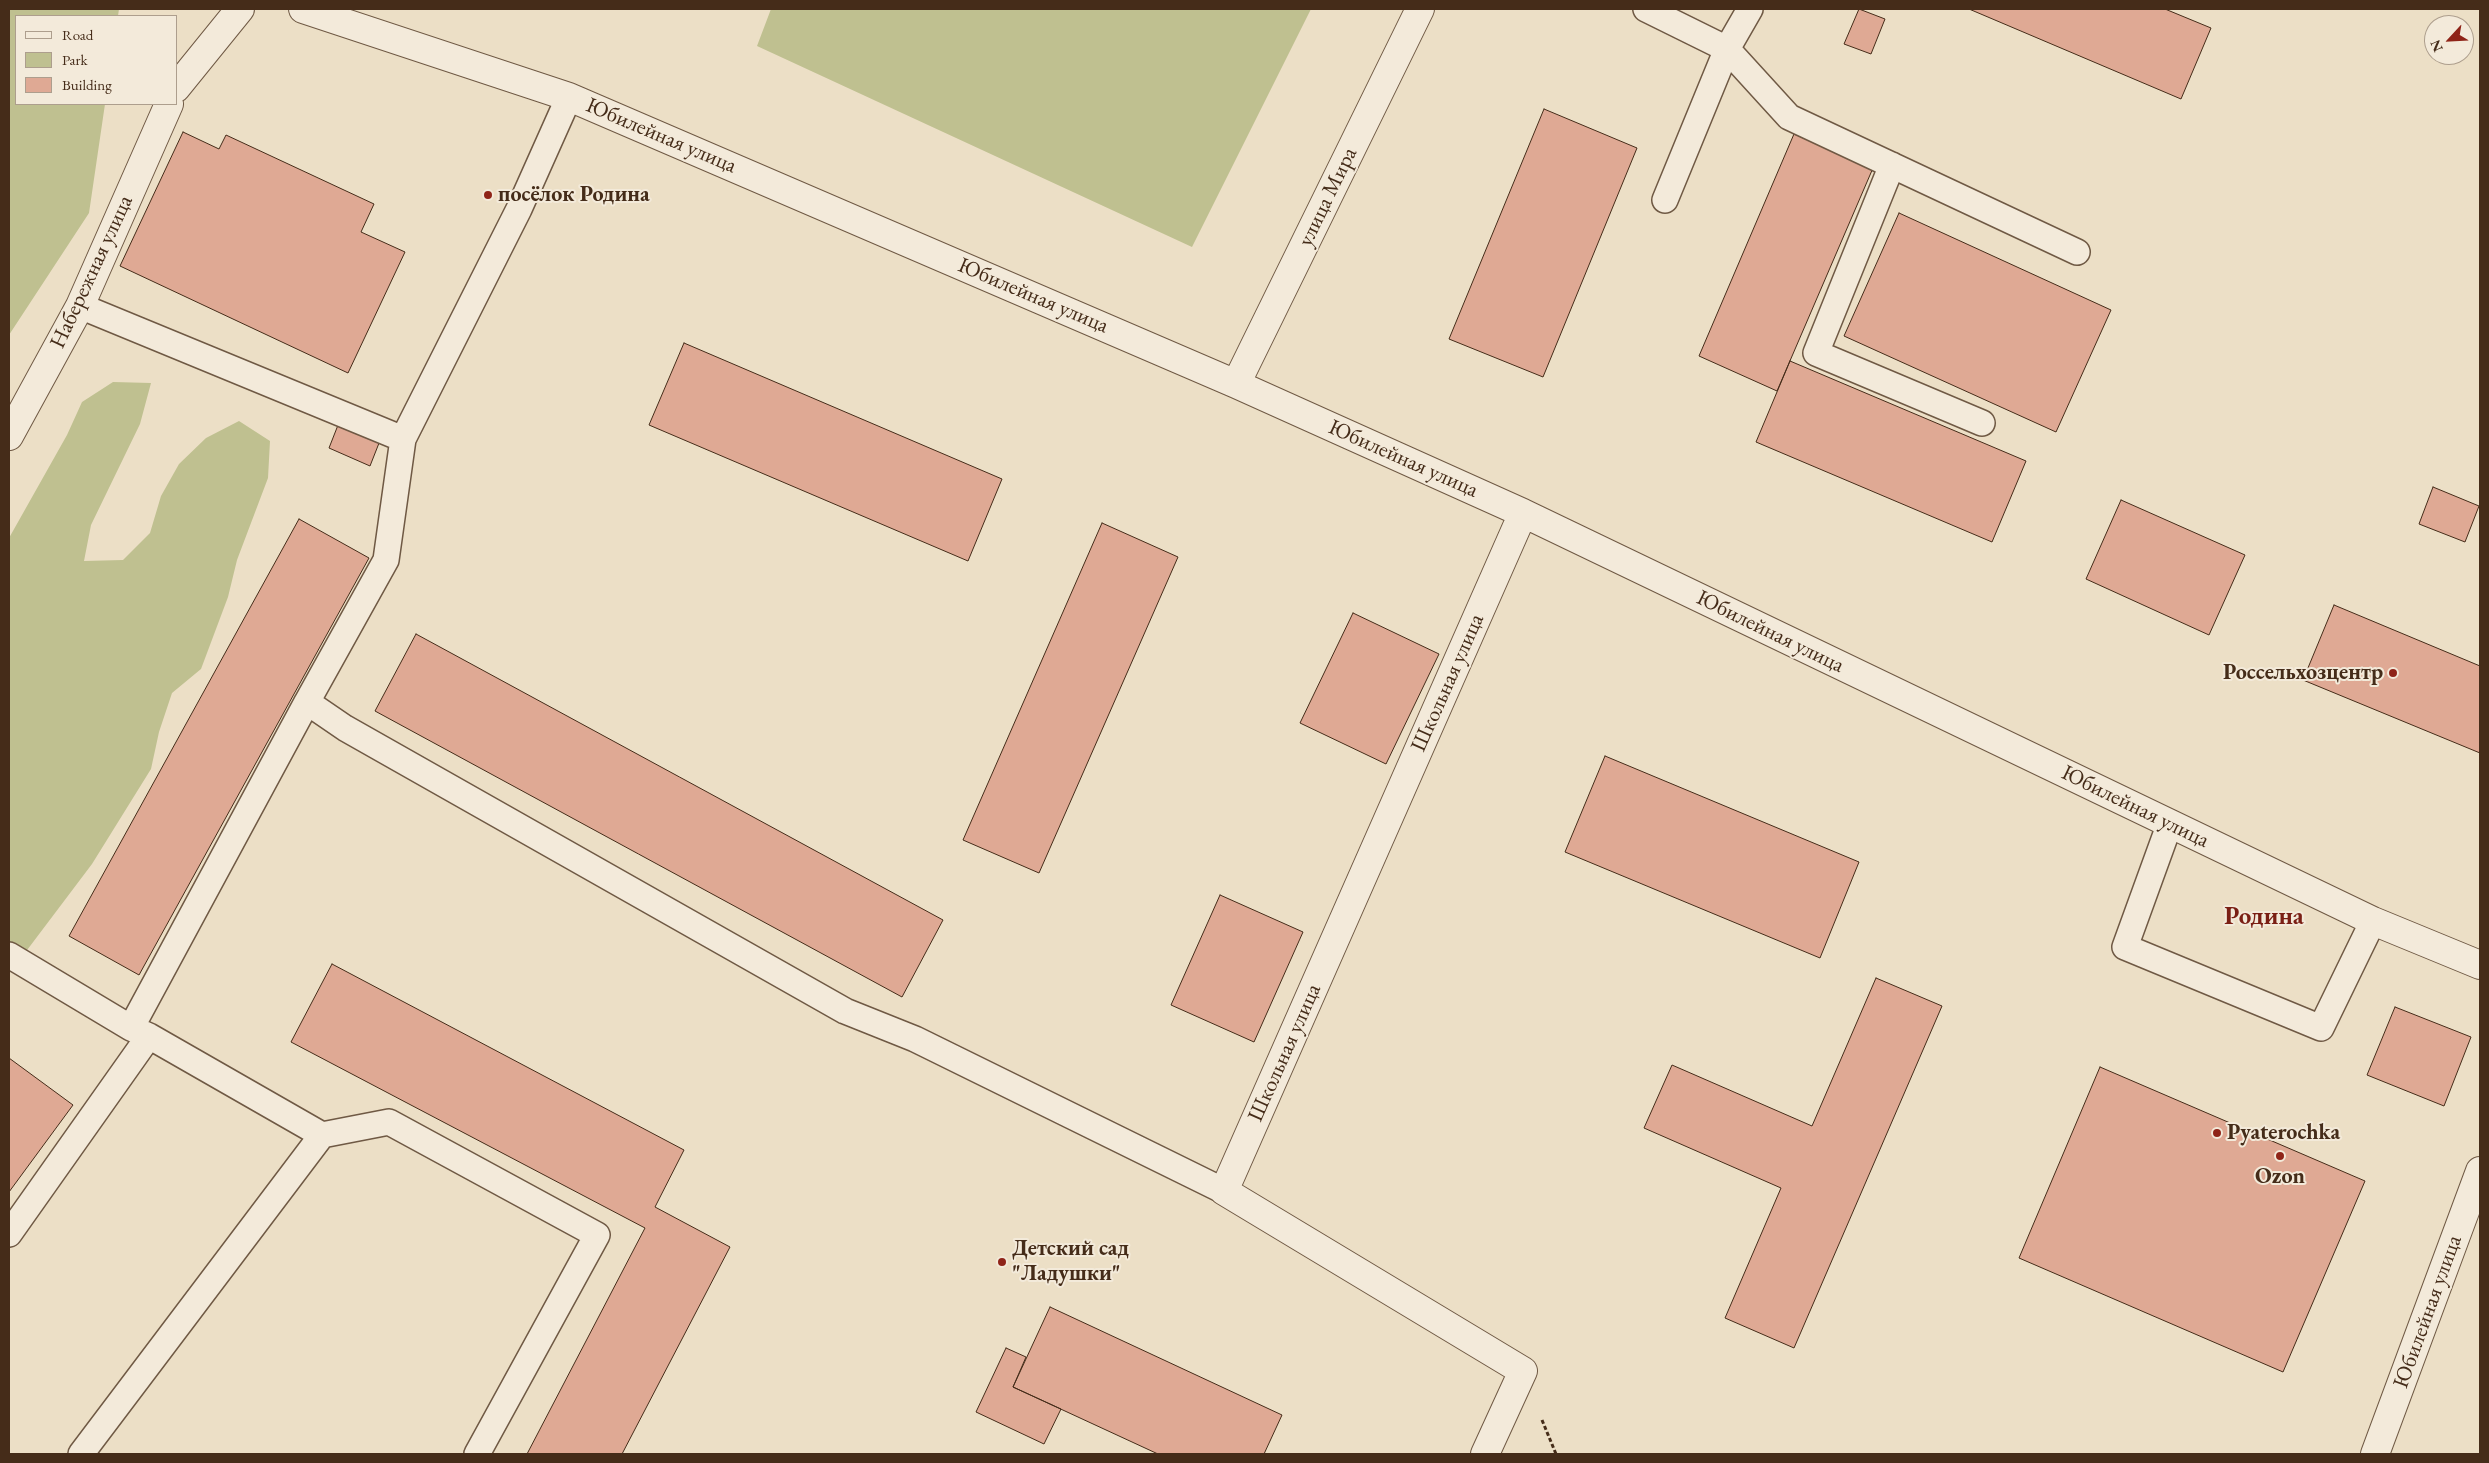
<!DOCTYPE html>
<html>
<head>
<meta charset="utf-8">
<style>
	body { margin:0 }
	#map { position:relative; width:2489px; height:1463px; overflow:hidden; background:#ecdfc6; font-family:"EB Garamond",serif }
	canvas { display:block }
	.frame { position:absolute; inset:0; border:10px solid #452c19; pointer-events:none }
	.legend { position:absolute; left:15px; top:15px; width:162px; height:90px; box-sizing:border-box; background:#f3eada; border:1px solid #ad9e8d; margin:0; padding:6px 9px; list-style:none; font-size:15px; color:#452c19 }
	.legend li { display:flex; align-items:center; gap:10px; height:25px }
	.legend b { width:25px; border:1px solid #ad9e8d }
	.north { position:absolute; left:2424px; top:15px; width:50px; height:50px; box-sizing:border-box; background:#f3eada; border:1px solid #ad9e8d; border-radius:50%; rotate:245deg; font-size:14px; font-weight:700; line-height:20px; text-align:center; color:#452c19 }
	.north::after { content:''; display:block; margin:auto; width:18px; height:22px; background:#8f2418; clip-path:polygon(50% 0,100% 100%,50% 72%,0 100%) }
</style>
</head>
<body>
<div id="map">
<canvas width="2489" height="1463"></canvas>
<div class="frame"></div>
<ul class="legend">
<li><b style="height:6px;background:#f3eada"></b>Road</li>
<li><b style="height:14px;background:#bfc090"></b>Park</li>
<li><b style="height:14px;background:#dfa994"></b>Building</li>
</ul>
<div class="north">N</div>
</div>
<script>
const c = document.querySelector('canvas').getContext('2d');
c.lineJoin = 'round';
function fillPath(path, color) {
  c.fillStyle = color;
  c.fill(path, 'evenodd');
}
function poly(rows) {
  const path = new Path2D();
  for (const r of rows) {
    path.moveTo(r[0], r[1]);
    for (let i = 2; i < r.length; i += 2) path.lineTo(r[i], r[i + 1]);
  }
  return path;
}
function trace(path, color, width, dash) {
  c.strokeStyle = color;
  c.lineWidth = width;
  c.lineCap = dash ? 'butt' : 'round';
  c.setLineDash(dash || []);
  c.stroke(path);
}
function label(font, color, halo, rows, align = 'center') {
  c.font = font + ' "EB Garamond",serif';
  c.lineWidth = 4;
  c.setLineDash([]);
  c.textBaseline = 'middle';
  c.strokeStyle = halo;
  c.fillStyle = color;
  for (const [text, x, y, turn = 0] of rows) {
    c.save();
    c.translate(x, y);
    c.rotate((+turn || 0) * Math.PI / 180);
    c.textAlign = isNaN(turn) ? turn : align;
    if (halo) c.strokeText(text, 0, 0);
    c.fillText(text, 0, 0);
    c.restore();
  }
}
const green = poly([
	[9,9,119,9,118,16,16,16,16,104,105,104,89,213,9,335],
	[771,9,1311,9,1192,247,757,46],
	[113,382,151,383,140,424,91,525,84,561,123,560,150,533,161,496,179,464,206,438,239,421,270,441,268,478,237,560,228,597,201,669,172,693,159,732,151,769,92,864,9,974,9,538,67,435,82,402]
]);
const building = poly([
	[1859,9,1885,19,1871,54,1844,44,1859,9],
	[1969,9,2165,9,2211,28,2181,99,1969,9],
	[1544,109,1637,148,1543,377,1449,339,1544,109],
	[183,132,219,149,226,135,374,204,361,232,405,252,348,373,120,266,183,132],
	[1794,134,1873,168,1777,391,1699,356,1794,134],
	[1899,213,2111,310,2056,432,1844,336,1899,213],
	[684,343,1002,479,968,561,649,425,684,343],
	[1790,361,2026,461,1992,542,1756,442,1790,361],
	[340,420,381,438,370,466,329,448,340,420],
	[2433,487,2479,506,2465,542,2419,524,2433,487],
	[2121,500,2245,555,2209,635,2086,579,2121,500],
	[299,519,369,558,139,975,69,936,299,519],
	[1102,523,1178,557,1039,873,963,840,1102,523],
	[2334,605,2480,666,2480,753,2303,680,2334,605],
	[1353,613,1439,654,1386,764,1300,723,1353,613],
	[416,634,943,920,902,997,375,711,416,634],
	[1605,756,1859,862,1820,958,1565,852,1605,756],
	[1220,895,1303,932,1254,1042,1171,1005,1220,895],
	[332,964,684,1150,655,1207,730,1247,622,1454,527,1454,645,1228,291,1042,332,964],
	[1876,978,1942,1006,1794,1348,1725,1318,1781,1188,1644,1128,1672,1065,1812,1126,1876,978],
	[2395,1007,2471,1037,2444,1106,2367,1075,2395,1007],
	[9,1058,73,1105,9,1192,9,1058],
	[2100,1067,2365,1181,2283,1372,2019,1258,2100,1067],
	[1050,1307,1282,1415,1264,1454,1158,1454,1013,1387,1050,1307],
	[1006,1348,1026,1357,1013,1387,1061,1409,1044,1444,976,1412,1006,1348]
]);
const path = poly([
	[1542,1420,1556,1454]
]);
const service = poly([
	[1646,9,1727,49,1789,117,2077,252],
	[569,97,519,209,403,439,386,560,307,702,345,728,845,1011,915,1039,1224,1191],
	[1892,165,1816,353,1982,423],
	[1665,200,1727,49,1750,9],
	[80,306,403,439],
	[2170,823,2125,947,2321,1028,2373,921],
	[9,955,131,1028,307,702],
	[322,1135,389,1122,597,1235,477,1454],
	[9,1234,149,1036],
	[81,1454,322,1135,149,1036,131,1028]
]);
const minor = poly([
	[303,9,569,97,1236,384,1523,513,2373,921,2480,965],
	[176,88,240,9],
	[1236,384,1420,9],
	[9,436,80,306,169,104],
	[1485,1454,1523,1371,1224,1191,1523,513]
]);
const tertiary = poly([
	[2375,1454,2480,1171]
]);
const markers = [
	[488,195,5,"#8f2418"],
	[2393,673,5,"#8f2418"],
	[2217,1133,5,"#8f2418"],
	[2280,1156,5,"#8f2418"],
	[1002,1262,5,"#8f2418"]
];
const streetNames = [
	["Юбилейная улица",661,136,23],
	["улица Мира",1328,197,-64],
	["Набережная улица",92,272,-65],
	["Юбилейная улица",1033,296,23],
	["Юбилейная улица",1403,459,24],
	["Юбилейная улица",1770,632,26],
	["Школьная улица",1448,683,-66],
	["Юбилейная улица",2135,807,26],
	["Школьная улица",1285,1053,-66],
	["Юбилейная улица",2428,1312,-70]
];
const poiNames = [
	["посёлок Родина",498,195],
	["Россельхозцентр",2383,673,"right"],
	["Pyaterochka",2227,1133],
	["Ozon",2280,1177,"center"],
	["Детский сад",1012,1249],
	["\"Ладушки\"",1012,1274]
];
const quarterNames = [
	["Родина",2264,917]
];
fillPath(green, '#bfc090');
fillPath(building, '#dfa994');
trace(building, '#452c19', 1);
trace(service, '#6f5944', 28);
trace(minor, '#6f5944', 30);
trace(tertiary, '#6f5944', 30);
trace(path, '#452c19', 3, [4, 2.5]);
trace(service, '#f3eada', 25);
trace(minor, '#f3eada', 28);
trace(tertiary, '#f3eada', 28);
for (const [x, y, r, color] of markers) {
  const dot = new Path2D();
  dot.arc(x, y, r, 0, 2 * Math.PI);
  c.fillStyle = color;
  c.fill(dot);
  trace(dot, '#f3eada', 2);
}
label('22px', '#452c19', '#f3eada', streetNames);
label('bold 22px', '#452c19', '#f3eada', poiNames, 'left');
label('bold 25px', '#7a1f14', '#f3eada', quarterNames);
</script>
</body>
</html>
